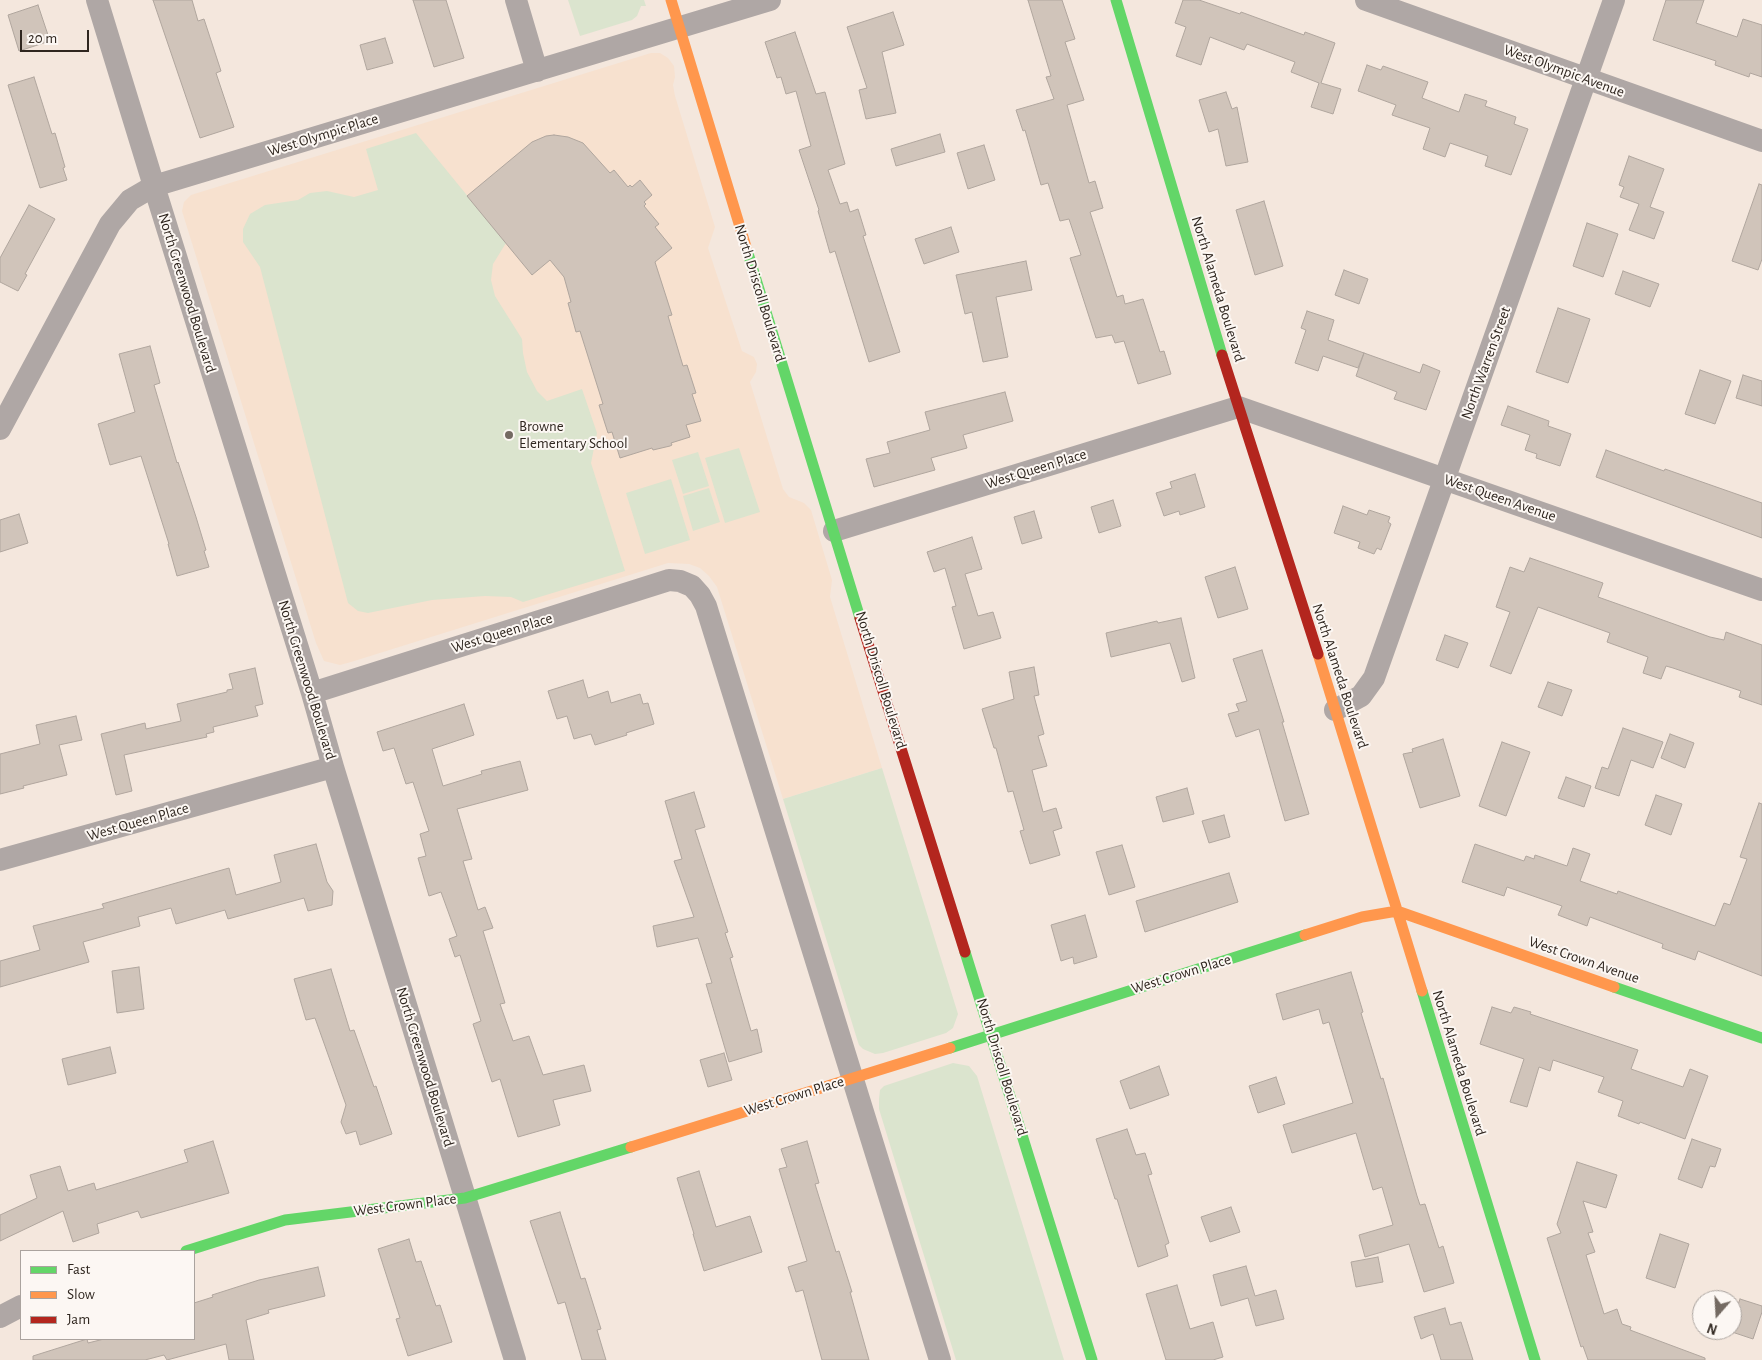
<!DOCTYPE html>
<html>
<head>
<meta charset="utf-8">
<style>
	body { margin:0 }
	#map { position:relative; width:1762px; height:1360px; overflow:hidden; background:#f4e7dd; font-family:"Alegreya Sans",sans-serif }
	canvas { display:block }
	.legend { position:absolute; left:20px; top:1250px; width:175px; height:90px; box-sizing:border-box; background:#fcf7f3; border:1px solid #aaa39e; margin:0; padding:6px 9px; list-style:none; font-size:15px; color:#2f261f }
	.legend li { display:flex; align-items:center; gap:10px; height:25px }
	.legend b { width:25px; border:1px solid #aaa39e }
	.north { position:absolute; left:1692px; top:1290px; width:50px; height:50px; box-sizing:border-box; background:#fcf7f3; border:1px solid #aaa39e; border-radius:50%; rotate:199deg; font-size:14px; font-weight:700; line-height:20px; text-align:center; color:#2f261f }
	.north::after { content:''; display:block; margin:auto; width:18px; height:22px; background:#746a62; clip-path:polygon(50% 0,100% 100%,50% 72%,0 100%) }
	.scale { position:absolute; left:20px; top:30px; width:69px; height:22px; box-sizing:border-box; border:2px solid #2f261f; border-top:0; padding-left:6px; font-size:15px; line-height:18px; white-space:nowrap; color:#2f261f; -webkit-text-stroke:4px #fcf7f3; paint-order:stroke }
</style>
</head>
<body>
<div id="map">
<canvas width="1762" height="1360"></canvas>
<ul class="legend">
<li><b style="height:6px;background:#63d668"></b>Fast</li>
<li><b style="height:6px;background:#ff974d"></b>Slow</li>
<li><b style="height:6px;background:#b3261e"></b>Jam</li>
</ul>
<div class="north">N</div>
<div class="scale">20 m</div>
</div>
<script>
const c = document.querySelector('canvas').getContext('2d');
c.lineJoin = 'round';
function fillPath(path, color) {
  c.fillStyle = color;
  c.fill(path, 'evenodd');
}
function poly(rows) {
  const path = new Path2D();
  for (const r of rows) {
    path.moveTo(r[0], r[1]);
    for (let i = 2; i < r.length; i += 2) path.lineTo(r[i], r[i + 1]);
  }
  return path;
}
function trace(path, color, width, dash) {
  c.strokeStyle = color;
  c.lineWidth = width;
  c.lineCap = dash ? 'butt' : 'round';
  c.setLineDash(dash || []);
  c.stroke(path);
}
function label(font, color, halo, rows, align = 'center') {
  c.font = font + ' "Alegreya Sans",sans-serif';
  c.lineWidth = 4;
  c.setLineDash([]);
  c.textBaseline = 'middle';
  c.strokeStyle = halo;
  c.fillStyle = color;
  for (const [text, x, y, turn = 0] of rows) {
    c.save();
    c.translate(x, y);
    c.rotate((+turn || 0) * Math.PI / 180);
    c.textAlign = isNaN(turn) ? turn : align;
    if (halo) c.strokeText(text, 0, 0);
    c.fillText(text, 0, 0);
    c.restore();
  }
}
const built = poly([
	[651,53,660,53,668,58,674,66,675,77,673,85,675,96,715,227,708,248,742,351,754,357,757,364,756,372,750,382,783,489,789,497,804,503,811,510,832,580,830,597,882,768,783,799,717,587,709,576,700,568,689,564,668,563,351,662,340,665,324,661,316,643,182,211,184,202,191,195]
]);
const green = poly([
	[568,0,644,0,646,6,641,6,637,16,632,20,580,36],
	[416,133,506,243,493,264,491,280,495,296,522,339,523,353,527,372,537,391,547,401,582,389,597,433,591,463,625,571,523,602,511,597,485,596,432,600,368,613,358,611,348,603,260,267,243,242,243,229,250,214,265,205,298,200,310,193,327,191,354,197,378,190,366,149],
	[739,448,760,512,725,523,705,458],
	[698,452,709,486,683,494,672,460],
	[671,479,690,540,645,554,626,493],
	[709,488,720,522,693,531,683,496],
	[882,768,958,1014,953,1028,946,1033,883,1053,875,1054,863,1049,859,1045,857,1039,783,799],
	[953,1063,969,1066,977,1076,1064,1360,956,1360,879,1109,879,1099,880,1090,884,1086]
]);
const building = poly([
	[153,0,192,0,198,21,204,19,221,71,216,73,234,127,200,138,153,0],
	[413,0,446,0,464,58,434,67,413,0],
	[1028,0,1062,0,1075,39,1065,42,1084,100,1067,105,1089,183,1095,181,1103,208,1090,212,1117,297,1123,295,1125,304,1143,299,1160,352,1164,351,1171,374,1138,384,1124,341,1115,343,1112,335,1096,338,1070,258,1081,255,1069,219,1060,221,1048,183,1041,185,1025,130,1023,131,1016,110,1054,99,1046,77,1051,76,1028,0],
	[1183,0,1199,0,1240,14,1241,12,1304,35,1305,32,1335,43,1321,83,1341,89,1333,114,1311,107,1319,83,1291,72,1295,62,1247,44,1244,50,1210,37,1201,65,1176,56,1186,27,1175,23,1183,0],
	[1666,0,1704,0,1696,23,1737,37,1743,19,1762,25,1762,77,1750,73,1749,77,1715,65,1716,61,1653,40,1666,0],
	[38,5,50,41,19,51,8,15,38,5],
	[893,12,904,45,882,52,896,113,866,119,859,90,867,88,847,27,893,12],
	[795,32,816,94,825,92,845,164,828,170,840,204,847,202,850,212,858,209,866,235,863,236,900,352,869,362,835,251,830,253,818,211,819,210,799,150,811,146,796,91,786,94,781,77,777,78,765,42,795,32],
	[385,38,393,63,367,70,360,45,385,38],
	[1367,65,1381,70,1383,66,1428,82,1422,98,1459,112,1465,94,1487,101,1485,106,1516,117,1514,124,1528,129,1511,175,1485,166,1488,156,1450,143,1445,157,1423,149,1430,128,1392,115,1396,105,1358,91,1367,65],
	[34,77,52,134,55,133,65,167,63,168,67,180,40,188,8,85,34,77],
	[1226,92,1232,109,1237,107,1248,162,1226,166,1218,129,1209,132,1199,100,1226,92],
	[940,134,945,152,896,166,891,149,940,134],
	[554,135,568,137,583,143,610,173,614,170,628,187,630,185,632,187,640,180,652,195,644,202,646,204,644,206,659,224,655,227,672,248,655,262,672,315,668,316,683,366,687,365,696,393,692,394,701,421,686,425,690,437,671,443,672,445,670,446,653,450,652,448,620,458,612,432,608,433,599,405,603,404,580,331,576,332,568,303,571,302,564,277,550,260,532,275,467,196,532,142,546,136,554,135],
	[984,145,995,180,968,189,957,153,984,145],
	[1629,156,1664,169,1650,207,1664,212,1654,239,1629,230,1639,204,1620,197,1624,187,1619,185,1629,156],
	[1759,184,1762,185,1762,259,1758,270,1732,261,1759,184],
	[1264,201,1283,266,1255,275,1236,210,1264,201],
	[29,205,55,219,25,274,27,275,18,291,0,282,0,258,29,205],
	[1587,223,1618,234,1603,277,1573,266,1587,223],
	[951,227,959,252,924,264,915,239,951,227],
	[1026,261,1032,290,996,297,1008,357,983,362,972,312,965,314,956,275,1026,261],
	[1344,270,1368,279,1359,304,1335,295,1344,270],
	[1623,271,1659,284,1650,307,1615,294,1623,271],
	[1558,308,1590,319,1568,383,1536,372,1558,308],
	[1307,311,1334,320,1328,340,1364,353,1358,368,1323,356,1318,371,1295,363,1306,330,1301,328,1307,311],
	[150,346,160,383,154,385,177,463,178,462,196,517,206,550,204,551,209,567,177,576,168,544,169,544,141,456,110,465,98,424,135,412,119,354,150,346],
	[1364,353,1420,373,1423,364,1440,371,1426,410,1394,399,1397,392,1356,376,1364,353],
	[1700,370,1731,381,1715,424,1685,414,1700,370],
	[1743,375,1762,381,1762,406,1736,398,1743,375],
	[1005,392,1013,421,963,435,967,448,931,458,935,470,874,487,866,459,890,453,887,442,930,430,925,412,1005,392],
	[1508,406,1549,421,1548,426,1571,434,1560,466,1536,458,1537,454,1525,450,1530,435,1501,425,1508,406],
	[1606,450,1664,471,1665,469,1762,503,1762,538,1596,477,1606,450],
	[1195,474,1205,507,1180,515,1179,511,1164,516,1156,493,1172,488,1170,482,1195,474],
	[1113,500,1121,526,1099,533,1091,507,1113,500],
	[1343,506,1367,515,1369,510,1390,517,1388,522,1391,524,1381,550,1377,548,1374,554,1358,548,1360,542,1334,533,1343,506],
	[1034,511,1042,538,1022,544,1014,517,1034,511],
	[19,514,28,543,0,552,0,520,19,514],
	[972,537,982,569,965,574,978,616,993,612,1001,638,964,649,952,607,956,606,945,568,934,572,927,552,972,537],
	[1530,558,1603,583,1598,597,1646,614,1710,637,1724,640,1726,632,1762,645,1762,705,1739,697,1741,691,1673,668,1666,666,1661,679,1643,673,1648,657,1607,642,1610,633,1538,607,1511,674,1490,666,1510,612,1496,607,1510,567,1524,572,1530,558],
	[1235,567,1248,609,1218,618,1205,577,1235,567],
	[1181,618,1195,678,1182,682,1170,643,1111,657,1106,633,1157,621,1158,623,1181,618],
	[1445,635,1468,643,1458,668,1436,660,1445,635],
	[1262,650,1284,722,1282,722,1309,814,1285,821,1259,729,1236,737,1228,714,1239,711,1236,704,1247,701,1233,659,1262,650],
	[1034,667,1039,695,1034,696,1044,734,1038,736,1047,766,1032,770,1043,812,1056,808,1062,828,1053,831,1060,855,1030,864,1020,831,1024,830,1013,791,1008,792,996,748,994,748,982,709,1014,699,1009,672,1034,667],
	[255,668,263,704,255,706,258,716,213,727,214,732,206,734,207,737,124,755,132,791,116,795,101,734,145,723,146,729,181,721,177,704,227,692,227,690,233,689,229,674,255,668],
	[583,680,588,698,608,691,611,703,640,694,643,704,648,703,654,724,626,733,627,735,595,745,591,734,574,739,567,716,557,719,548,691,583,680],
	[1548,682,1572,690,1562,716,1538,707,1548,682],
	[464,704,474,735,432,749,443,786,482,774,481,771,520,761,528,790,457,809,472,859,463,861,478,910,485,907,493,928,483,931,505,1003,500,1004,513,1041,529,1036,543,1075,584,1065,591,1091,553,1100,560,1125,518,1137,500,1079,492,1082,473,1024,481,1021,460,955,455,957,449,939,457,936,441,892,429,896,418,858,426,856,420,834,429,831,413,782,406,784,394,748,383,751,377,732,464,704],
	[76,716,82,740,59,745,67,775,23,786,24,788,0,794,0,754,40,744,36,725,76,716],
	[1623,728,1663,742,1653,768,1631,760,1619,796,1595,788,1602,767,1608,769,1623,728],
	[1670,734,1694,743,1685,768,1661,758,1670,734],
	[1443,739,1460,796,1420,808,1403,754,1413,752,1412,749,1443,739],
	[1502,742,1530,752,1506,816,1479,806,1502,742],
	[1566,777,1591,786,1584,807,1558,798,1566,777],
	[1187,788,1194,814,1163,822,1156,797,1187,788],
	[694,792,705,827,695,830,728,932,725,933,733,957,730,958,751,1031,757,1029,762,1052,729,1062,706,984,712,983,698,938,657,947,653,926,694,917,674,861,682,859,665,801,694,792],
	[1656,795,1682,804,1671,835,1645,825,1656,795],
	[1759,803,1762,804,1762,976,1698,951,1695,960,1662,948,1663,944,1590,917,1587,926,1558,915,1562,906,1507,887,1504,896,1462,882,1475,844,1524,861,1526,856,1534,859,1535,855,1567,866,1573,848,1590,854,1580,881,1617,894,1618,891,1715,926,1724,903,1730,905,1747,859,1740,857,1759,803],
	[1224,815,1230,837,1209,843,1202,821,1224,815],
	[316,844,327,882,333,891,332,905,308,911,304,898,228,919,225,910,176,924,171,908,138,917,140,926,83,942,89,962,0,987,0,961,40,950,33,926,104,908,102,904,229,868,236,895,281,882,274,855,316,844],
	[1122,845,1135,887,1109,895,1096,852,1122,845],
	[1229,873,1238,902,1145,932,1136,901,1229,873],
	[1085,915,1097,957,1074,964,1073,957,1061,961,1051,925,1085,915],
	[139,967,144,1009,117,1013,112,971,139,967],
	[331,969,350,1031,354,1030,374,1087,376,1086,392,1134,360,1145,356,1131,346,1134,341,1122,346,1105,315,1018,306,1020,294,979,331,969],
	[1351,972,1363,1012,1361,1013,1381,1079,1383,1078,1417,1196,1420,1205,1425,1204,1439,1248,1443,1246,1454,1283,1424,1292,1409,1244,1365,1257,1359,1235,1393,1225,1382,1187,1373,1190,1356,1133,1292,1153,1283,1125,1353,1103,1329,1022,1323,1024,1319,1009,1283,1020,1276,994,1351,972],
	[1492,1007,1511,1013,1514,1007,1531,1012,1530,1014,1638,1050,1631,1069,1683,1087,1690,1069,1708,1076,1685,1139,1640,1122,1639,1124,1618,1116,1623,1101,1598,1092,1604,1077,1553,1060,1550,1071,1539,1067,1527,1107,1510,1102,1524,1059,1480,1044,1492,1007],
	[110,1047,116,1073,68,1085,62,1059,110,1047],
	[724,1053,732,1080,708,1087,700,1060,724,1053],
	[1159,1066,1169,1095,1130,1109,1120,1081,1159,1066],
	[1276,1077,1285,1104,1258,1113,1249,1086,1276,1077],
	[1127,1129,1136,1155,1145,1153,1152,1174,1148,1175,1169,1243,1165,1245,1168,1256,1138,1267,1117,1199,1115,1199,1096,1139,1127,1129],
	[1692,1139,1721,1149,1715,1167,1710,1166,1702,1188,1678,1179,1692,1139],
	[213,1141,229,1193,141,1218,138,1211,97,1224,99,1233,73,1242,63,1211,0,1241,0,1215,37,1198,30,1175,60,1166,68,1191,94,1183,96,1190,188,1162,184,1150,213,1141],
	[807,1141,819,1183,815,1184,836,1252,839,1251,852,1292,850,1292,869,1360,822,1360,803,1290,796,1292,788,1267,807,1261,779,1169,787,1167,781,1149,807,1141],
	[1577,1162,1617,1175,1606,1208,1583,1201,1593,1232,1588,1233,1595,1252,1586,1255,1604,1314,1617,1309,1622,1324,1631,1327,1630,1330,1705,1358,1705,1360,1588,1360,1583,1346,1581,1347,1547,1238,1561,1233,1557,1224,1577,1162],
	[699,1171,716,1227,750,1216,762,1252,704,1271,693,1234,694,1234,677,1178,699,1171],
	[1231,1207,1240,1232,1210,1242,1201,1217,1231,1207],
	[560,1212,581,1279,585,1278,601,1329,597,1330,606,1360,582,1360,565,1302,558,1304,530,1221,560,1212],
	[1660,1234,1689,1244,1675,1288,1646,1278,1660,1234],
	[409,1239,416,1262,421,1261,436,1306,440,1305,452,1342,408,1356,396,1319,400,1318,378,1249,409,1239],
	[1378,1257,1383,1282,1356,1287,1351,1262,1378,1257],
	[1246,1266,1255,1296,1276,1290,1284,1319,1256,1326,1248,1298,1221,1306,1213,1275,1246,1266],
	[318,1267,325,1296,268,1310,269,1313,246,1320,254,1360,229,1360,226,1344,167,1360,164,1355,145,1360,33,1360,33,1356,87,1339,88,1343,104,1339,194,1339,194,1303,213,1297,212,1295,259,1280,318,1267],
	[1177,1285,1190,1329,1213,1322,1223,1357,1213,1360,1166,1360,1146,1294,1177,1285],
	[1740,1299,1762,1306,1762,1312,1753,1339,1729,1331,1732,1330,1732,1322,1740,1299],
	[1445,1308,1450,1325,1461,1322,1473,1360,1441,1360,1433,1334,1421,1339,1414,1317,1445,1308]
]);
const street = poly([
	[97,0,154,186,312,693,333,767,515,1360],
	[516,0,537,71],
	[1366,0,1762,141],
	[0,429,110,224,130,200,154,186,770,0],
	[834,531,1238,407,1762,590],
	[312,693,669,580,680,581,692,586,700,595,706,606,940,1360],
	[1335,710,1361,696,1374,678,1614,0],
	[0,860,333,767],
	[0,1317,21,1306]
]);
const fast = poly([
	[1116,0,1222,355],
	[747,250,860,618],
	[965,952,1092,1360],
	[1614,987,1762,1038],
	[1422,991,1535,1360],
	[950,1048,1305,935],
	[186,1251,285,1220,465,1198,631,1147]
]);
const slow = poly([
	[671,0,747,250],
	[1318,654,1422,991],
	[1305,935,1362,917,1397,911,1614,987],
	[631,1147,950,1048]
]);
const jam = poly([
	[1222,355,1318,654],
	[860,618,965,952]
]);
const markers = [
	[509,435,5,"#746a62"]
];
const streetNames = [
	["West Olympic Avenue",1564,71,20],
	["West Olympic Place",323,135,-17],
	["North Alameda Boulevard",1218,289,73],
	["North Greenwood Boulevard",187,293,73],
	["North Driscoll Boulevard",760,293,73],
	["North Warren Street",1486,363,-70],
	["West Queen Place",1036,469,-17],
	["West Queen Avenue",1500,498,19],
	["West Queen Place",502,633,-17],
	["North Alameda Boulevard",1340,676,72],
	["North Greenwood Boulevard",307,680,73],
	["North Driscoll Boulevard",881,680,73],
	["West Queen Place",138,822,-16],
	["West Crown Avenue",1584,960,19],
	["West Crown Place",1181,974,-17],
	["North Alameda Boulevard",1459,1063,73],
	["North Greenwood Boulevard",425,1067,73],
	["North Driscoll Boulevard",1002,1067,73],
	["West Crown Place",794,1096,-17],
	["West Crown Place",405,1205,-7]
];
const poiNames = [
	["Browne",519,426],
	["Elementary School",519,443]
];
fillPath(built, '#f7e1cf');
fillPath(green, '#dbe4ce');
fillPath(building, '#d0c4ba');
trace(building, '#b0a69e', 1);
trace(street, '#afa7a5', 22);
trace(fast, '#63d668', 11);
trace(slow, '#ff974d', 11);
trace(jam, '#b3261e', 11);
for (const [x, y, r, color] of markers) {
  const dot = new Path2D();
  dot.arc(x, y, r, 0, 2 * Math.PI);
  c.fillStyle = color;
  c.fill(dot);
  trace(dot, '#fcf7f3', 2);
}
label('15px', '#2f261f', '#fcf7f3', streetNames);
label('15px', '#2f261f', '#fcf7f3', poiNames, 'left');
</script>
</body>
</html>
